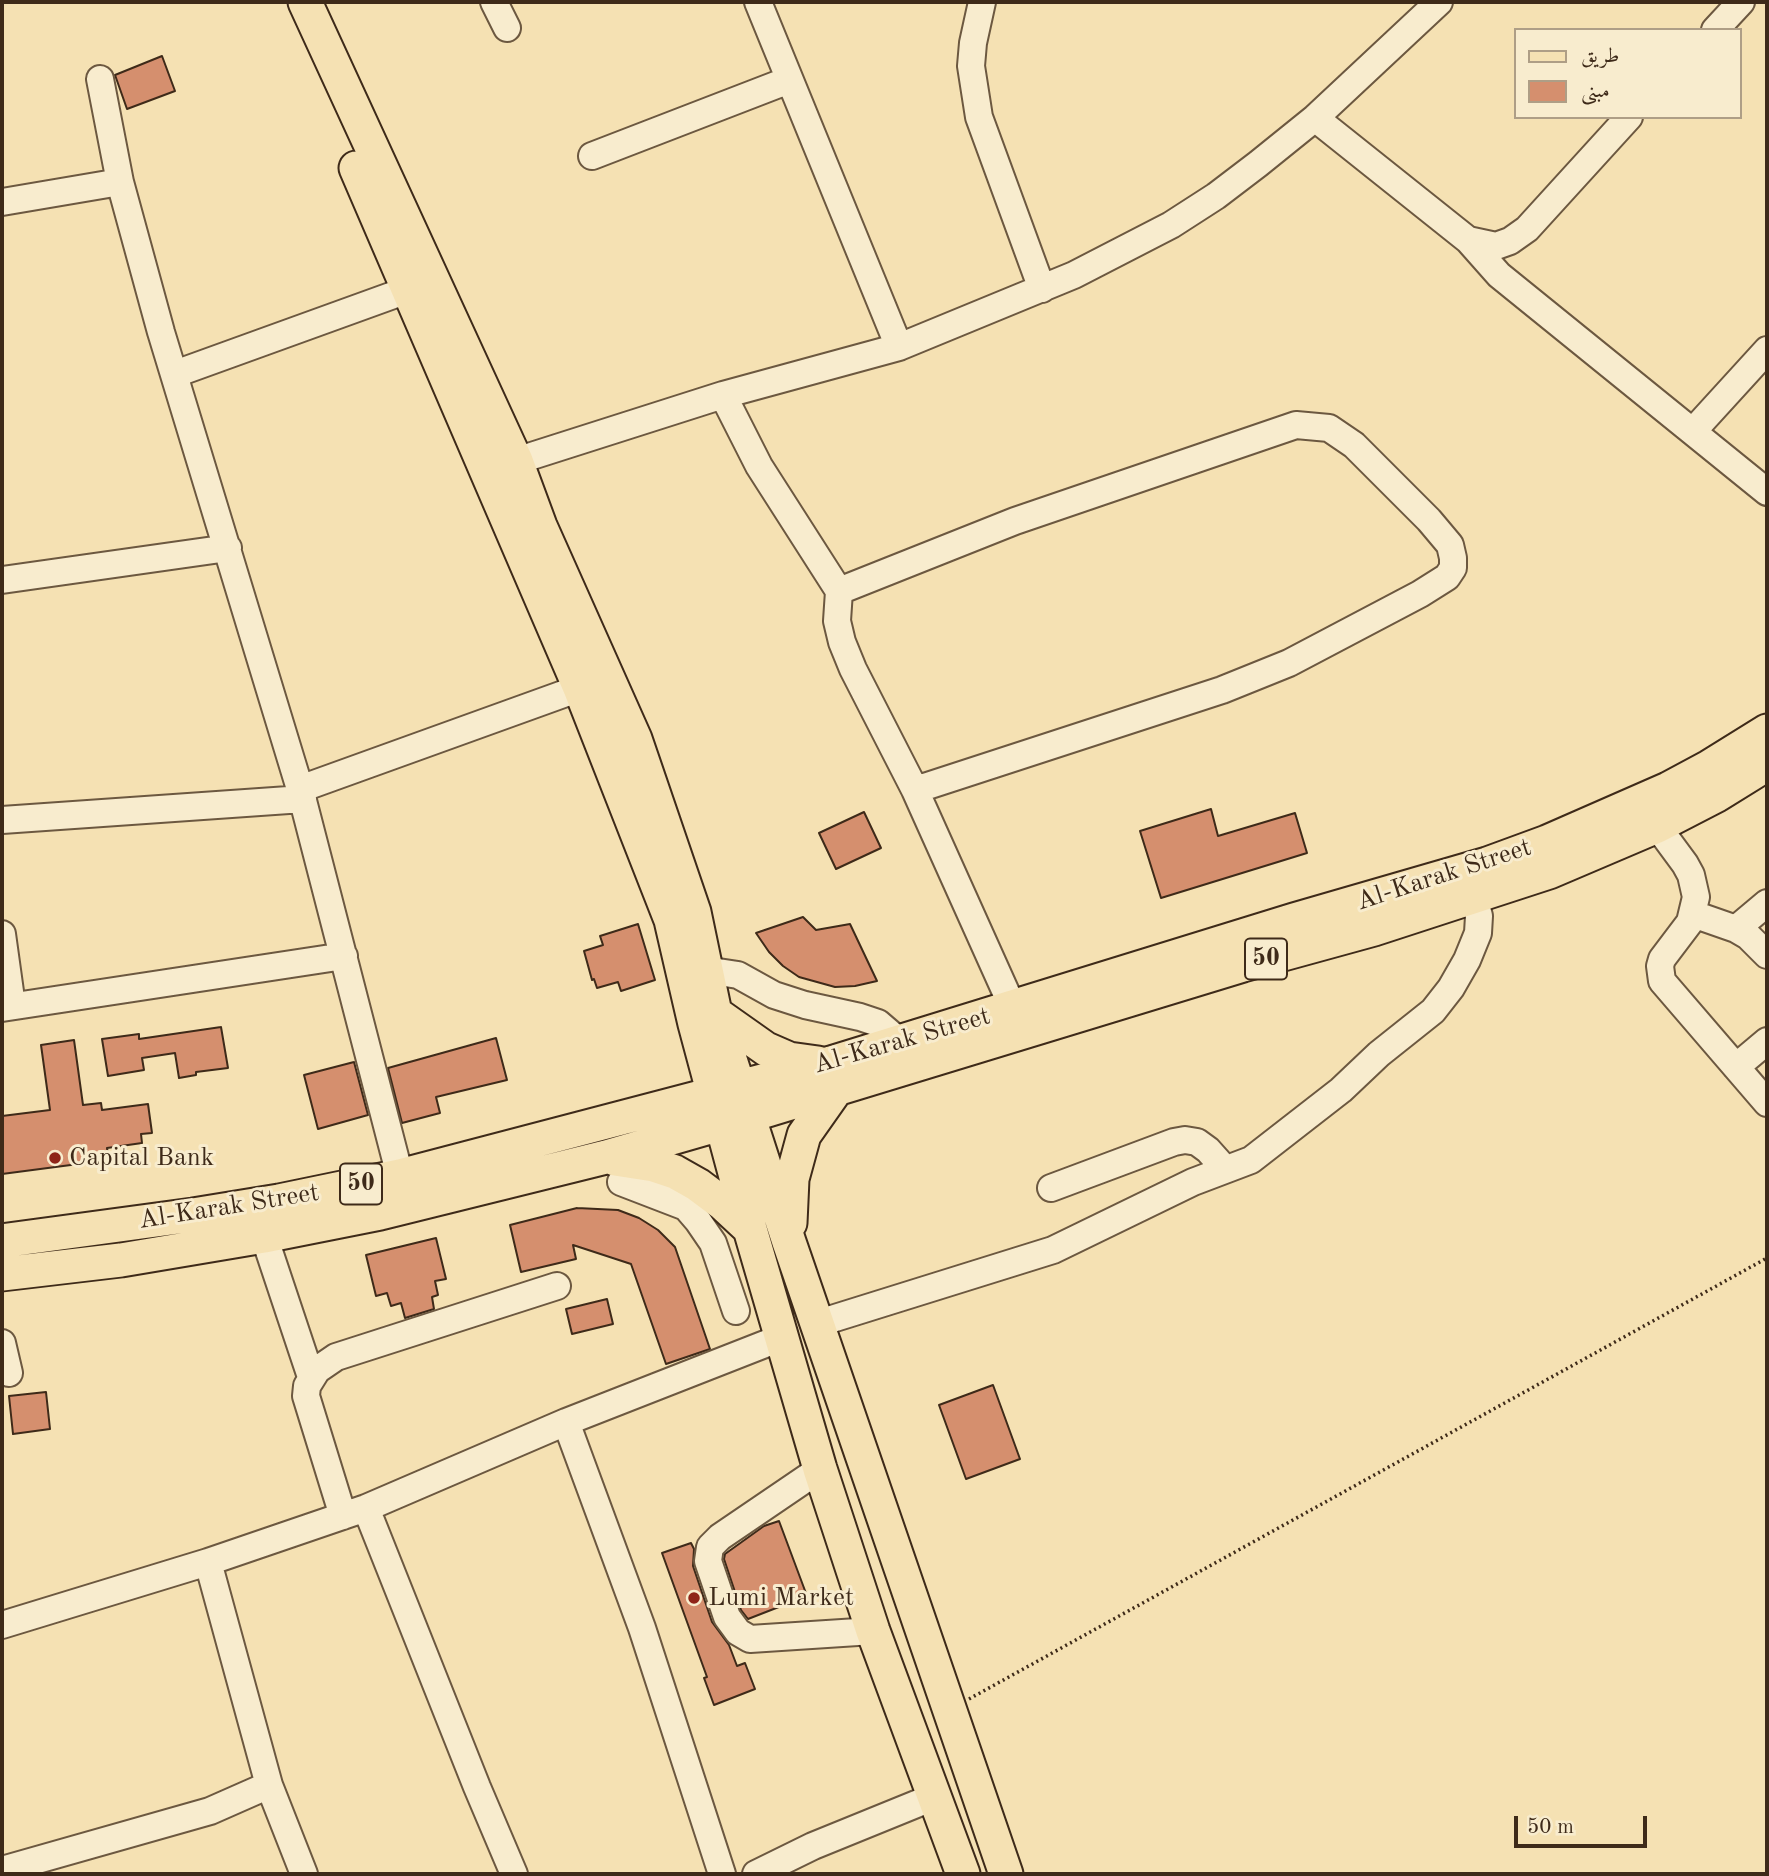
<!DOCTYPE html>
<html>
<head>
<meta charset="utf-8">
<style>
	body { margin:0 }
	#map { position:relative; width:1769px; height:1876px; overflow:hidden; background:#f5e1b3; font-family:"Old Standard TT",Amiri,serif }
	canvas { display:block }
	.frame { position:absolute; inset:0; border:4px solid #3e2a19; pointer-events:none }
	.legend { position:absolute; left:1514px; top:28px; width:228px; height:91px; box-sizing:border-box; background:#f8ecce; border:2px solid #ae9e86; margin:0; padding:9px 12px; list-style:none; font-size:21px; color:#3e2a19 }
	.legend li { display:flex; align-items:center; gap:14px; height:35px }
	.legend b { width:35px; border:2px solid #ae9e86 }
	.scale { position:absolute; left:1514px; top:1816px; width:133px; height:32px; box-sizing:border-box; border:4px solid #3e2a19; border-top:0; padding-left:9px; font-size:21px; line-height:24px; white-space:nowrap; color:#3e2a19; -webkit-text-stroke:5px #f8ecce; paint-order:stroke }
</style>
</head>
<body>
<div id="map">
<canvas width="1769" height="1876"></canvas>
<div class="frame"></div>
<ul class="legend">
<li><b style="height:9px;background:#f5e1b3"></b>طريق</li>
<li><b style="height:19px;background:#d58f6e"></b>مبنى</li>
</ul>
<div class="scale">50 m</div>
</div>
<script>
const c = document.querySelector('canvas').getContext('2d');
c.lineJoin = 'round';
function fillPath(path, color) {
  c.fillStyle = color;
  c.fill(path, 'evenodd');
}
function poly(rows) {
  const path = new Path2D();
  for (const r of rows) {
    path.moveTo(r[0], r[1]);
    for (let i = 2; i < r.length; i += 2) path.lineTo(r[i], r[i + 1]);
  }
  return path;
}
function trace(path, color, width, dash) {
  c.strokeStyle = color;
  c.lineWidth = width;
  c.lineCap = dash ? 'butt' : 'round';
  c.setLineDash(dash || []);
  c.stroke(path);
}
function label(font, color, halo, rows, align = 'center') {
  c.font = font + ' "Old Standard TT",serif';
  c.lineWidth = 6;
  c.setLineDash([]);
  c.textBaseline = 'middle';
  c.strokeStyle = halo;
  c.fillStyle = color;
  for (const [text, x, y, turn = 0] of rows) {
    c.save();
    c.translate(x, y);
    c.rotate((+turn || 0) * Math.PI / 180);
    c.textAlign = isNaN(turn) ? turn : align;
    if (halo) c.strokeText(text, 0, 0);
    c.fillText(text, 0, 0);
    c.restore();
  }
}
const building = poly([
	[162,56,175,91,127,109,115,75,162,56],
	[1211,809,1218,836,1295,813,1307,853,1161,898,1140,831,1211,809],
	[864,812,881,848,836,869,819,833,864,812],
	[803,917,816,930,850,924,877,981,855,986,835,987,799,977,783,966,769,952,756,933,803,917],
	[638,924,655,980,621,991,618,982,597,988,594,979,592,980,584,951,603,945,600,936,638,924],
	[221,1027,228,1068,196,1072,196,1075,179,1078,175,1053,142,1058,144,1070,108,1076,102,1039,139,1034,139,1039,221,1027],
	[496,1038,507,1080,436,1097,440,1113,402,1123,388,1068,496,1038],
	[74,1040,83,1105,101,1103,102,1110,148,1104,152,1133,141,1134,142,1143,107,1148,109,1160,2,1174,2,1116,50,1110,41,1045,74,1040],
	[354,1062,368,1115,318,1129,304,1075,354,1062],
	[577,1208,618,1210,639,1218,658,1230,675,1247,710,1349,666,1364,631,1264,573,1245,576,1259,521,1272,510,1225,577,1208],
	[436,1238,446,1279,435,1281,438,1295,432,1297,434,1309,405,1318,401,1303,391,1306,387,1293,376,1296,366,1255,436,1238],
	[607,1299,613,1324,572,1334,566,1309,607,1299],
	[993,1385,1020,1459,966,1479,939,1405,993,1385],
	[46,1392,50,1429,13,1434,9,1396,46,1392],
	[779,1521,807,1596,748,1619,741,1610,724,1559,725,1554,764,1526,779,1521],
	[691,1543,694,1549,693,1566,712,1622,729,1645,737,1666,745,1663,755,1689,714,1705,704,1678,707,1677,662,1553,691,1543]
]);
const path = poly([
	[969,1699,1767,1258]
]);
const minor = poly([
	[494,2,507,28],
	[758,2,899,347],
	[982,2,973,43,971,66,979,117,1042,289],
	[1715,30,1741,2],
	[100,79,120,182,161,332,300,789,400,1176],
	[1315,118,1468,240,1496,246,1510,241,1527,229,1629,117],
	[592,156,789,80],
	[2,202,120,182],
	[1468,240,1499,275,1767,492],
	[175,374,410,289],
	[723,395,759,466,839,591,837,621,842,642,853,669,915,790,1013,1008],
	[1694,430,1767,350],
	[516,461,723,395,899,347,1074,275,1171,225,1216,196,1258,164,1315,118,1439,2],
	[2,580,228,548],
	[839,591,1015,521,1296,425,1329,428,1354,445,1429,520,1450,545,1453,558,1453,568,1447,577,1420,594,1289,663,1222,690,915,790],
	[300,789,580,688],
	[2,820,303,799],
	[1657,826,1685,864,1691,875,1696,897,1690,922,1662,959,1660,966,1662,981,1767,1103],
	[1693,914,1736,929,1748,936,1767,955],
	[1736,929,1767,903],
	[2,934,12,1006],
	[705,970,738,975,774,995,805,1005,860,1017,878,1023,899,1041],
	[2,1008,344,956],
	[1736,1067,1767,1041],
	[621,1182,686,1207,698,1221,713,1243,736,1311],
	[1051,1188,1174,1142,1185,1140,1197,1142,1208,1150,1225,1169],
	[264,1236,311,1377],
	[819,1323,1053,1250,1193,1182,1251,1160,1341,1090,1379,1054,1433,1011,1451,988,1467,960,1478,933,1479,916,1474,898],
	[2,1343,9,1373],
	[566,1422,642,1628,722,1874],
	[820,1469,720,1537,710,1547,708,1561,727,1617,738,1632,750,1639,873,1631],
	[366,1508,477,1787,514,1874],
	[343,1516,306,1396,307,1386,317,1370,336,1357,557,1286],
	[2,1625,208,1562,366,1508,566,1422,783,1337],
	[269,1785,304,1874],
	[2,1870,210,1811,269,1785,208,1562],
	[756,1874,813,1846,936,1796]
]);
const major = poly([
	[305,2,516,461,540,526,635,739,694,912,715,1013,789,1242,1006,1874],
	[356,168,580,688,671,920,695,1024,750,1229,820,1469,873,1631,963,1874],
	[715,1013,766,1049,789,1059,818,1063],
	[615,1159,654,1165,675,1172,698,1185,722,1203,750,1229],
	[790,1223,792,1179,804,1135,835,1091],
	[2,1241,193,1215,279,1201,400,1176,831,1063,1294,920,1487,864,1547,842,1668,789,1709,767,1767,731],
	[2,1274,121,1260,264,1236,380,1213,606,1157,748,1116,1243,965,1374,929,1549,872,1657,826,1717,795,1767,764]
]);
const markers = [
	[55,1158,7,"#8f2418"],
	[694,1598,7,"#8f2418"]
];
const shields = [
	[1266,959,42],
	[361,1184,42]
];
const shieldNames = [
	["50",1266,959],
	["50",361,1184]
];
const streetNames = [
	["Al-Karak Street",1444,875,-18],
	["Al-Karak Street",902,1041,-16],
	["Al-Karak Street",229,1207,-9]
];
const poiNames = [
	["Capital Bank",69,1158],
	["Lumi Market",708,1598]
];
fillPath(building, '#d58f6e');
trace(building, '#3e2a19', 2);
trace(minor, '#6c5840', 30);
trace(major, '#3e2a19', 37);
trace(path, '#3e2a19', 3.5, [2, 3.5]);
trace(minor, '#f8ecce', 26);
trace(major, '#f5e1b3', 33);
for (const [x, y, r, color] of markers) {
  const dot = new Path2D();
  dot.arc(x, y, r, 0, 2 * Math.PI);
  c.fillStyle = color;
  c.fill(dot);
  trace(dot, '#f8ecce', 2.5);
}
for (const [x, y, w] of shields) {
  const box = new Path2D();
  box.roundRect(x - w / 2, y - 20.5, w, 41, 5);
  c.fillStyle = '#f8ecce';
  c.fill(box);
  trace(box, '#3e2a19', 2);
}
label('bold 24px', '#3e2a19', null, shieldNames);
label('26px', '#3e2a19', '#f8ecce', streetNames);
label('26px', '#3e2a19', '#f8ecce', poiNames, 'left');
</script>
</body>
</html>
